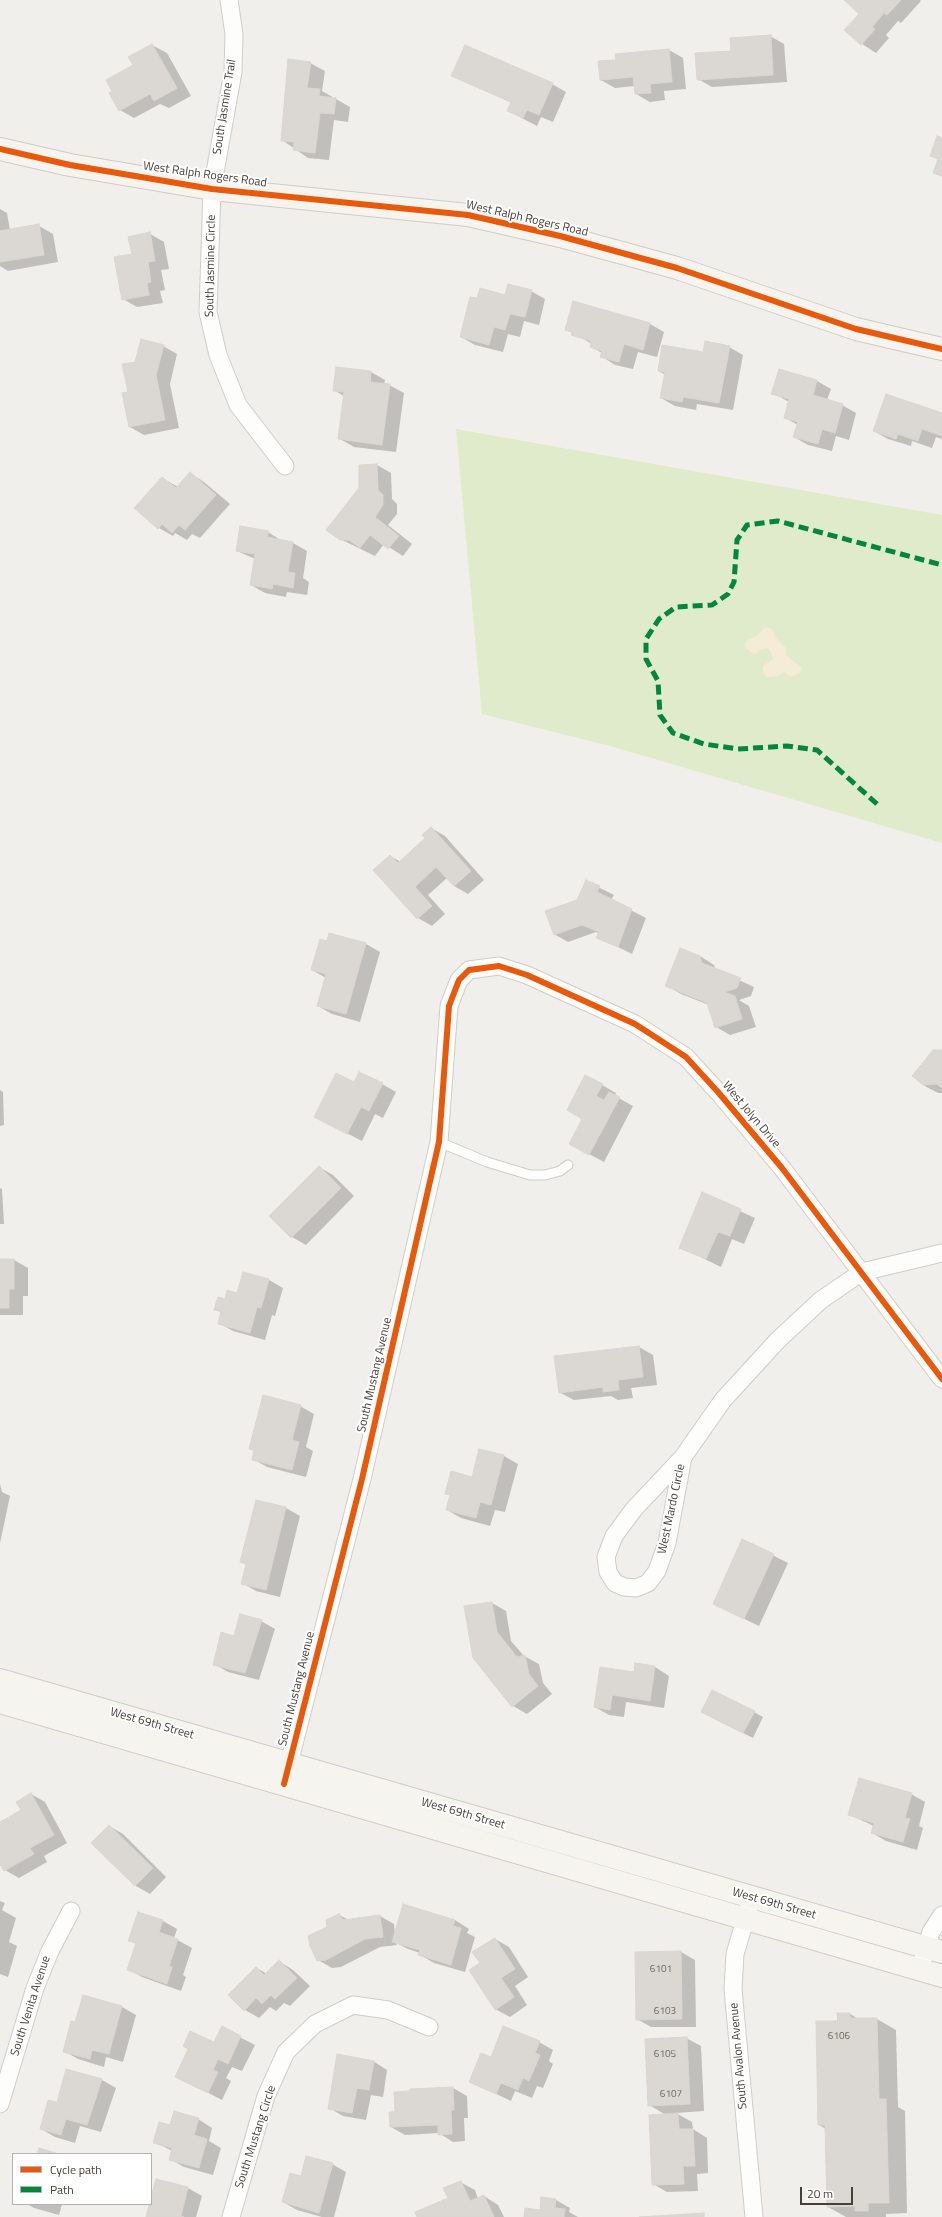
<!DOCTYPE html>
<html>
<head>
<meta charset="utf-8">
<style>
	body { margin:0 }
	#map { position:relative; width:942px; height:2217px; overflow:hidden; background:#f1efec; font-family:"Titillium Web",sans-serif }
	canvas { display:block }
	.legend { position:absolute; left:12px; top:2153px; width:140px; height:52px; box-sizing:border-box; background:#fff; border:1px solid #b5b3af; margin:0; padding:5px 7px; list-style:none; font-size:12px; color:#474037 }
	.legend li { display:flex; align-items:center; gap:8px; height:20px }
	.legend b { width:20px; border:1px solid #b5b3af }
	.scale { position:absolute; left:800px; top:2187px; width:53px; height:18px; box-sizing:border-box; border:2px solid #474037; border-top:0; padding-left:5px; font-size:12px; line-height:14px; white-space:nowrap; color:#474037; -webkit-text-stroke:3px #fff; paint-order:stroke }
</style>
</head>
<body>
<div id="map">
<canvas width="942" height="2217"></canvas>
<ul class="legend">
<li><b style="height:5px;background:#e8590c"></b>Cycle path</li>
<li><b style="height:5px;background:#00873e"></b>Path</li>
</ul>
<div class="scale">20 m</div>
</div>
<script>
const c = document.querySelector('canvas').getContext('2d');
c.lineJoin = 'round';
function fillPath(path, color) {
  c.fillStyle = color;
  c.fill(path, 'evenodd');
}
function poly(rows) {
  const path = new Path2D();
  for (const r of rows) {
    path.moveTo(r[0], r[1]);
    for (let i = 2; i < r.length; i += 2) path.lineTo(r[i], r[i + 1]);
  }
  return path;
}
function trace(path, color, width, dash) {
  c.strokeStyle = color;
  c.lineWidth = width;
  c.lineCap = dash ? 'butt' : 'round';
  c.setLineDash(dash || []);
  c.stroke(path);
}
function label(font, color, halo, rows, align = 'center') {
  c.font = font + ' "Titillium Web",sans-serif';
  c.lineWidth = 4;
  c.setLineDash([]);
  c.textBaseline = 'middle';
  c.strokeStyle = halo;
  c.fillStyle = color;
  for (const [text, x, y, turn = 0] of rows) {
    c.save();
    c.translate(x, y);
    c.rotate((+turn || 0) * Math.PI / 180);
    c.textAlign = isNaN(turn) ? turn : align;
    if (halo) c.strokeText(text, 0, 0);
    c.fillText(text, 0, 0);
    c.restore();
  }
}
const green = poly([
	[456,429,942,515,942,843,610,746,482,714]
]);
const sand = poly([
	[766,627,772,629,775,637,786,648,786,655,802,668,800,673,790,677,784,672,778,676,767,677,763,673,763,666,773,659,771,652,767,648,761,649,756,654,750,652,744,645,748,639,755,637]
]);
const shadow = poly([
	[845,0,920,0,921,1,901,23,898,21,886,35,889,38,876,53,862,44,846,30,860,14],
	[770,36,784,44,787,82,712,87,698,79,732,52],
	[152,45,167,53,191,96,169,108,160,104,134,118,120,110,134,65],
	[669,50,683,58,686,89,664,91,665,100,650,102,636,94,635,86,615,88,601,80,617,60],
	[310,63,325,71,322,91,350,107,348,122,334,120,329,160,308,158,282,140],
	[453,76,552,84,566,92,553,122,541,117,537,126,508,111,512,103],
	[0,209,7,213,10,230,39,226,53,234,58,262,8,271,0,266],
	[150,234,164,242,169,269,161,270,165,290,160,291,163,303,137,307,123,299,133,255],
	[531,291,545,299,539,325,524,321,520,337,508,334,503,352,475,345,461,337,478,300],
	[573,302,650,324,664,332,657,357,638,352,633,369,615,365,601,356,602,353,591,347,592,344,566,329],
	[163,346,177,354,170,384,179,428,144,435,130,427,129,392,136,363],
	[729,347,743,355,733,410,697,404,696,410,675,406,661,398,665,375,659,371,703,353],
	[371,372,385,380,384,384,389,385,404,393,396,452,354,447,340,439,345,397,334,390],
	[369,377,371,377,370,387],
	[817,381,831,389,827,400,842,405,856,413,849,440,836,436,832,451,808,445,794,437,798,425,785,418,789,402,773,393],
	[942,414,942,439,936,437,932,448,912,441,911,446,888,439,874,431],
	[377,465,391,473,392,499,397,504,397,514,388,525,412,544,403,556,384,544,375,556,340,539],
	[190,473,204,482,230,504,200,538,192,534,187,540,175,533,173,536,159,528,162,478,178,487],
	[268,532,282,541,293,543,307,551,303,578,309,582,307,595,287,592,286,597,265,593,251,585,255,559,237,551],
	[431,828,445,836,484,880,468,894,454,886,447,878,428,895,445,914,432,926,418,918,390,856,401,862,427,838],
	[586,881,614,895,611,900,646,918,632,954,598,937,599,934,596,932,568,942,554,934,578,901],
	[330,934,366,944,380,952,360,1022,332,1014,318,1006,326,978,312,970],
	[700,956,714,965,715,969,754,987,751,996,739,1000,749,1006,756,1027,730,1035,716,1027,709,1005,681,994,667,986],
	[942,1051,942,1093,938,1093,923,1085],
	[354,1084,382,1084,396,1092,383,1118,375,1114,362,1141,315,1117],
	[602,1085,616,1093,615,1096,633,1106,604,1162,570,1144],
	[0,1090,3,1092,4,1125,0,1126],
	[319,1167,333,1175,354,1196,306,1245,292,1237],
	[0,1188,2,1189,4,1224,0,1224],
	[703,1194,755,1218,744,1244,732,1239,721,1267,680,1247],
	[0,1260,14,1260,28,1268,28,1296,23,1296,23,1315,0,1315],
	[269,1280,283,1288,275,1316,272,1315,265,1340,233,1331,219,1323,222,1313,215,1309,225,1300],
	[639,1347,653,1355,657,1385,631,1388,633,1398,618,1400,611,1396,574,1400,559,1392,555,1357],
	[300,1406,314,1414,306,1447,313,1451,306,1477,267,1467,253,1459,255,1451,250,1448],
	[480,1450,504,1456,518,1464,505,1512,495,1510,490,1526,461,1518,447,1510,451,1496,446,1494,473,1478],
	[0,1484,2,1492,10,1496,0,1543],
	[257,1501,286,1508,300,1516,280,1597,256,1591,242,1583,247,1565,242,1562],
	[743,1540,788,1563,759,1626,714,1604],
	[492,1603,506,1611,511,1641,524,1656,539,1664,543,1683,552,1694,527,1714,513,1706,466,1607],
	[261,1621,275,1629,259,1680,228,1672,214,1664,235,1637],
	[636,1665,655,1667,669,1676,664,1708,626,1702,624,1717,609,1715,595,1707,634,1673],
	[754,1712,763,1717,753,1738,711,1717],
	[31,1794,45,1802,67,1843,44,1856,47,1862,19,1878,5,1870,0,1862,0,1823,22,1811],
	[911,1794,925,1802,919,1826,923,1828,917,1850,886,1841,872,1833,874,1826,850,1815],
	[109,1826,123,1834,166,1877,150,1894,136,1886,92,1843],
	[0,1901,5,1903,2,1910,16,1918,9,1942,17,1946,8,1977,0,1974],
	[139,1913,163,1921,177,1929,174,1938,192,1948,183,1975,186,1977,181,1991,142,1977,128,1969,137,1944,129,1940],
	[339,1915,349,1920,380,1916,394,1924,395,1935,455,1920,469,1929,467,1933,475,1937,465,1972,434,1963,420,1955,420,1953,408,1949,396,1943,397,1945,380,1947,341,1967,332,1968,318,1960,328,1927],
	[495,1939,509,1947,528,1977,515,1986,527,2005,510,2017,495,2009,481,1964],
	[681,1952,695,1960,696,2027,651,2027,637,2019],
	[279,1961,293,1970,310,1986,290,2006,284,2003,276,2011,270,2007,259,2018,245,2010,257,1968,267,1974],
	[122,2007,136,2015,123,2062,106,2057,104,2067,78,2059,64,2051],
	[838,2014,850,2014,859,2019,877,2019,896,2030,898,2107,905,2111,907,2213,886,2214,886,2217,846,2217,828,2207,826,2129,819,2125],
	[222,2028,255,2045,242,2071,232,2067,226,2078,231,2081,222,2100,191,2084],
	[686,2038,701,2046,704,2111,676,2113,692,2122,693,2129,707,2138,708,2173,697,2174,698,2191,667,2192,653,2184,666,2115,649,2105],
	[539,2042,553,2050,549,2061,553,2064,543,2088,537,2086,532,2098,515,2091,511,2101,471,2082,491,2058],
	[373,2061,387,2070,383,2097,371,2095,366,2120,343,2116,329,2108],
	[67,2070,102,2080,116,2088,101,2132,80,2126,75,2143,55,2137,41,2129,58,2103],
	[453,2088,467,2096,468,2118,464,2118,465,2141,453,2142,439,2133,405,2135,391,2127,396,2113,411,2090],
	[198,2119,212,2128,209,2141,221,2148,213,2175,184,2167,170,2159,172,2151,155,2142,171,2126],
	[332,2164,346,2172,334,2217,322,2217,297,2210,283,2202,301,2177],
	[460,2182,475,2190,478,2199,484,2196,498,2205,504,2217,419,2217,449,2199],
	[188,2188,202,2196,196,2217,147,2217],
	[556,2200,570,2208,569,2212,578,2217,525,2217,541,2211],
	[27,2204,62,2204,59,2215,34,2208]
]);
const building = poly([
	[844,0,901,0,887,15,884,13,872,27,875,29,861,45,844,30,859,14,844,0],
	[771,35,773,75,697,80,695,53,731,51,730,38,771,35],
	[152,44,177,88,154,101,150,94,119,111,109,93,112,91,106,80,133,65,128,57,152,44],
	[465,45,553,83,539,115,527,110,523,118,507,111,511,102,451,76,465,45],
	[669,49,672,82,650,84,651,93,635,94,633,77,600,80,598,61,616,60,615,54,669,49],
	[288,59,311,62,307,88,320,89,319,96,336,98,334,114,320,113,315,153,293,150,294,142,281,141,288,59],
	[937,136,942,138,942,176,933,173,938,159,930,156,937,136],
	[39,224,44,255,0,262,0,231,39,224],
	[150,232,155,261,148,262,151,282,147,283,149,295,122,300,114,257,132,254,128,237,150,232],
	[508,284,532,290,525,317,510,314,505,330,494,327,489,345,460,337,470,297,477,298,480,288,505,295,508,284],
	[573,301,650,323,643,350,624,344,619,362,600,357,602,351,590,347,591,341,571,335,572,332,565,330,573,301],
	[141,339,164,345,156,375,165,420,129,427,122,393,128,392,122,364,135,362,141,339],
	[705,341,730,346,719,403,683,397,682,402,660,398,665,372,658,371,662,345,703,352,705,341],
	[336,367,371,371,370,382,390,384,382,445,338,439,344,392,333,391,336,367],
	[779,369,817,380,813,395,843,404,835,433,822,429,818,444,793,437,798,422,784,418,789,399,771,394,779,369],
	[886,394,942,413,942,436,922,429,918,441,898,434,896,439,873,431,886,394],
	[377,464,378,490,383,495,383,505,375,517,399,536,388,549,370,535,360,548,349,540,340,540,326,530,359,488,359,465,377,464],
	[190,472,216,495,185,530,179,525,172,533,162,524,158,529,134,508,162,477,176,488,190,472],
	[240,526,269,531,267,537,293,542,288,572,295,573,293,588,273,584,272,589,250,585,255,554,236,551,240,526],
	[431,827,471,871,454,886,436,867,415,887,432,906,417,919,373,870,390,855,398,863,425,838,422,835,431,827],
	[586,880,600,886,597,892,632,909,618,947,596,938,599,932,582,925,554,935,545,911,577,900,586,880],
	[329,933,366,943,346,1014,317,1006,326,974,311,970,320,939,327,941,329,933],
	[680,948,700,956,702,963,741,978,737,988,724,992,735,996,742,1019,715,1028,707,1003,665,986,680,948],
	[933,1050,942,1050,942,1088,937,1084,923,1085,912,1076,933,1050],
	[359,1072,383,1083,369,1111,361,1107,347,1134,314,1117,336,1073,354,1082,359,1072],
	[585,1075,603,1084,596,1096,604,1100,609,1092,620,1097,589,1155,569,1144,582,1119,567,1110,585,1075],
	[319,1166,341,1188,291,1238,269,1216,319,1166],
	[702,1192,741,1209,730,1236,718,1232,706,1259,679,1248,702,1192],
	[0,1259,14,1259,14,1289,9,1289,9,1308,0,1308,0,1259],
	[243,1272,269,1279,261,1308,257,1307,250,1333,218,1324,221,1311,214,1310,218,1297,225,1299,227,1290,237,1293,243,1272],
	[639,1346,643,1377,618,1380,619,1390,603,1392,603,1387,559,1393,554,1356,639,1346],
	[263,1395,301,1405,292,1440,299,1442,292,1470,252,1460,254,1450,249,1449,263,1395],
	[479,1449,504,1455,491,1505,480,1502,476,1518,446,1510,450,1495,445,1494,451,1471,472,1477,479,1449],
	[256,1500,286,1507,266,1590,241,1584,246,1564,240,1562,256,1500],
	[742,1539,774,1554,744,1619,713,1604,742,1539],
	[492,1602,497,1632,517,1657,525,1655,529,1674,538,1686,512,1707,473,1658,464,1606,492,1602],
	[240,1614,262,1620,245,1673,213,1665,221,1632,234,1636,240,1614],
	[635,1663,655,1666,650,1701,612,1695,610,1710,594,1707,600,1667,634,1672,635,1663],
	[712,1690,755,1711,743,1733,701,1712,712,1690],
	[859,1778,912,1793,905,1818,910,1819,903,1842,871,1833,874,1823,848,1815,859,1778],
	[31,1793,54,1835,30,1848,34,1854,4,1871,0,1864,0,1822,21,1810,16,1802,31,1793],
	[109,1825,153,1868,135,1886,91,1843,109,1825],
	[403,1904,455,1920,453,1926,461,1928,451,1965,418,1955,420,1950,392,1942,403,1904],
	[138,1912,163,1920,159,1932,178,1939,169,1966,172,1967,167,1984,127,1970,136,1943,128,1941,138,1912],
	[339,1914,343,1920,380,1915,383,1937,365,1939,326,1960,317,1961,310,1946,308,1936,327,1927,326,1920,339,1914],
	[495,1938,515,1969,501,1978,514,1997,495,2010,469,1970,480,1963,472,1952,495,1938],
	[681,1951,682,2019,636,2020,635,1952,681,1951],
	[279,1960,297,1978,275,1999,271,1995,262,2004,256,1998,244,2011,228,1995,256,1967,264,1975,279,1960],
	[83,1995,122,2006,109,2054,92,2050,90,2059,63,2052,71,2021,75,2022,83,1995],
	[837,2013,850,2013,850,2018,877,2018,879,2099,886,2099,889,2203,868,2203,868,2211,855,2211,855,2206,827,2207,825,2125,818,2125,816,2021,838,2021,837,2013],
	[222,2026,241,2036,228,2064,218,2059,213,2070,218,2072,208,2093,175,2077,188,2049,183,2046,190,2031,214,2042,222,2026],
	[503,2026,540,2041,535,2053,540,2055,529,2081,523,2078,518,2090,501,2083,496,2094,469,2082,481,2053,491,2057,503,2026],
	[687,2037,690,2104,648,2106,645,2039,687,2037],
	[337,2054,374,2061,369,2090,357,2088,352,2113,328,2109,337,2054],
	[66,2069,102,2079,87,2125,66,2119,61,2135,40,2129,48,2100,57,2102,66,2069],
	[453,2087,454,2110,451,2110,452,2134,438,2135,438,2125,390,2127,389,2112,395,2112,394,2092,410,2091,410,2089,453,2087],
	[174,2111,199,2118,194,2135,207,2139,199,2168,169,2160,172,2148,153,2143,159,2122,170,2125,174,2111],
	[678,2113,679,2129,693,2129,695,2166,683,2166,684,2184,652,2185,649,2115,678,2113],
	[39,2148,59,2154,37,2154,39,2148],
	[306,2156,333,2163,319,2213,282,2202,290,2173,301,2176,306,2156],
	[156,2179,188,2187,181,2216,184,2217,146,2217,156,2179],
	[461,2181,470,2201,484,2195,494,2217,417,2217,415,2212,448,2198,443,2188,461,2181],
	[541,2197,556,2199,555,2208,565,2209,564,2217,524,2217,525,2208,540,2210,541,2197],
	[704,2213,704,2217,639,2217,704,2213]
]);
const lane = poly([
	[439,1142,487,1162,530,1175,545,1175,560,1171,568,1165]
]);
const street = poly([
	[229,0,234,34,233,72,212,189,208,312,218,355,238,405,285,466],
	[683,1457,723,1400,778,1340,821,1300,862,1272,942,1253],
	[683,1457,667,1543,657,1571,648,1583,636,1588,624,1587,615,1583,608,1572,606,1557,614,1536,634,1509,683,1457],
	[286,1775,362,1479,439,1142,449,1006,459,980,469,970,499,966,527,975,635,1024,686,1057,718,1092,782,1168,942,1379],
	[749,1907,735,1954,733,1989,754,2217],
	[920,1970,931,1932,942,1915],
	[0,2104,35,1988,50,1951,71,1911],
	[231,2217,266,2096,286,2052,315,2024,353,2005,388,2010,429,2027]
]);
const secondary = poly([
	[0,149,70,165,212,189,468,215,560,236,677,268,856,329,942,349],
	[0,1680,942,1952],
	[0,1702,942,1976]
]);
const quiet = poly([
	[877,804,817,750,787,746,738,749,704,744,673,733,660,715,658,681,646,659,646,639,659,619,676,607,712,605,728,594,734,582,737,540,747,525,778,521,942,565]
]);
const cycleway = poly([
	[0,149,70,165,212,189,468,215,560,236,677,268,856,329,942,349],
	[284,1784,362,1479,439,1142,449,1006,459,980,469,970,499,966,527,975,635,1024,686,1057,718,1092,782,1168,942,1379]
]);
const numberNames = [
	["6101",661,1970],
	["6103",665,2012],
	["6106",839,2037],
	["6105",665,2055],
	["6107",671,2095]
];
const streetNames = [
	["South Jasmine Trail",225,107,-81],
	["West Ralph Rogers Road",205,175,8],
	["West Ralph Rogers Road",527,219,13],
	["South Jasmine Circle",211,266,-89],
	["West Jolyn Drive",751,1115,50],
	["South Mustang Avenue",375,1375,-77],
	["West Mardo Circle",672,1509,-78],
	["South Mustang Avenue",297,1689,-76],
	["West 69th Street",152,1724,16],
	["West 69th Street",463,1814,16],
	["West 69th Street",774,1904,16],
	["South Venita Avenue",31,2006,-72],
	["South Avalon Avenue",739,2056,-95],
	["South Mustang Circle",256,2137,-72]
];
fillPath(green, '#e0ebcc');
fillPath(sand, '#f4ecd7');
fillPath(shadow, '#0003');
fillPath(building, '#dbd8d4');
trace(building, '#d9d6d1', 1);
trace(lane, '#cfcdc9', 11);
trace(street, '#cfcdc9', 19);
trace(secondary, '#d0ccc3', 24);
trace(lane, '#fdfdfc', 9);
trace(street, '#fdfdfc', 17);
trace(secondary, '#f6f4ef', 22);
trace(quiet, '#00873e', 5, [10, 5]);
trace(cycleway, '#e8590c', 6);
label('10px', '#6d675f', null, numberNames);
label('12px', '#474037', '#fff', streetNames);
</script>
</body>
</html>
